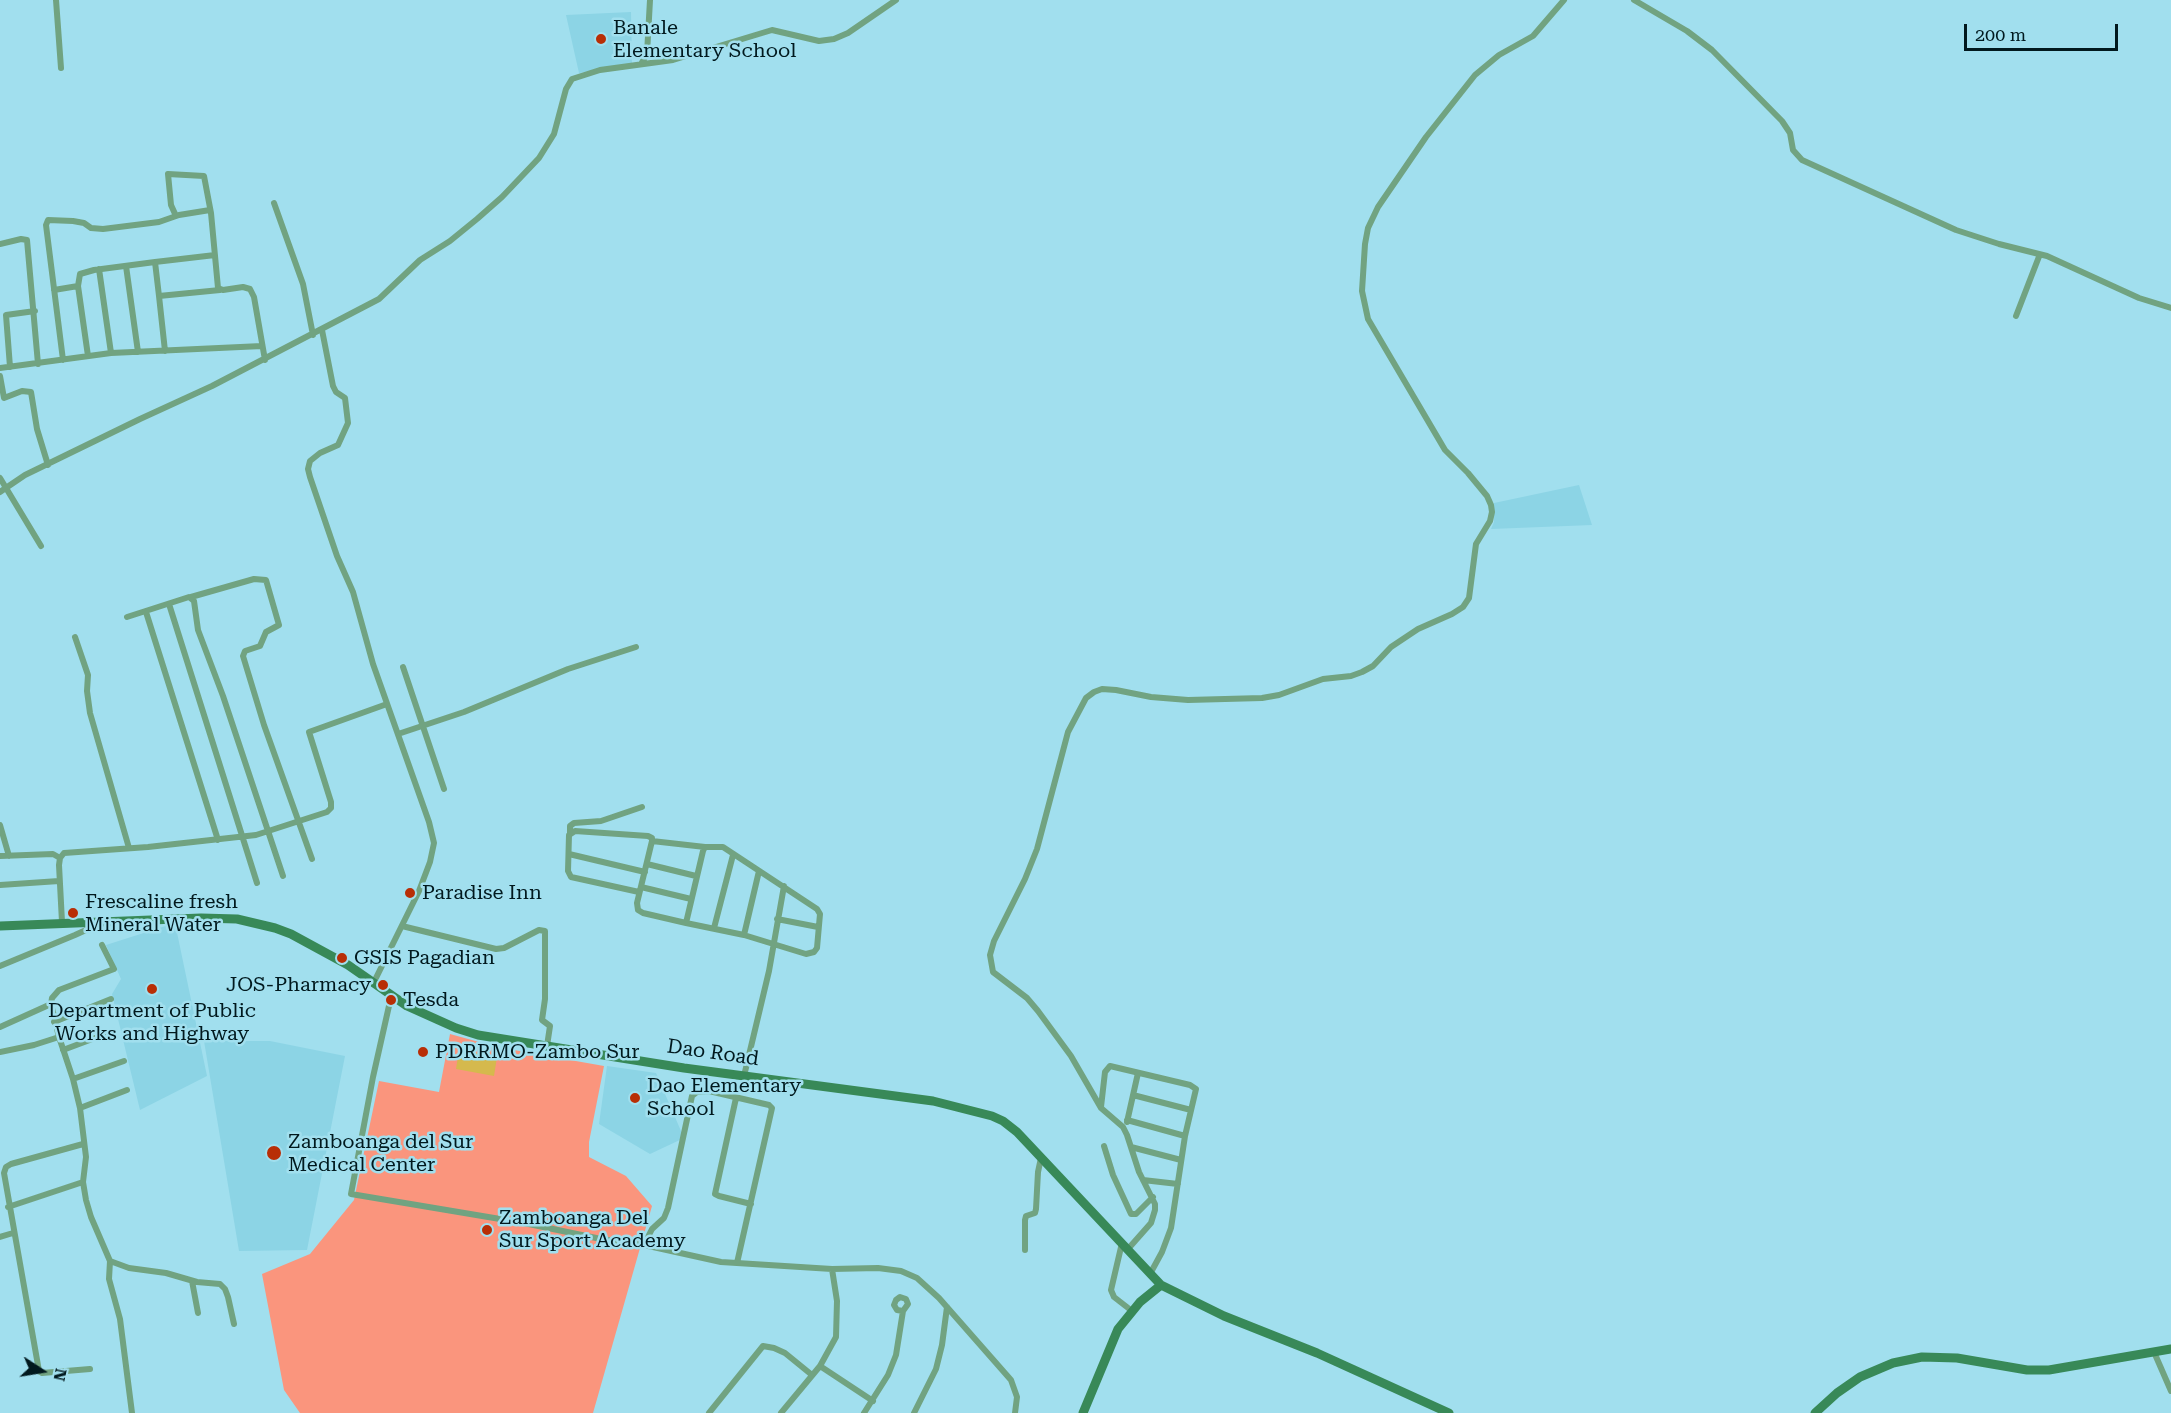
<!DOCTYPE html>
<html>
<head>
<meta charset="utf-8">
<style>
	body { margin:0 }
	#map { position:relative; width:2171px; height:1413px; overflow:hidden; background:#a1dfee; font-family:"Roboto Serif",serif }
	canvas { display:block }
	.north { position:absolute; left:12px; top:1341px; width:60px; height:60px; -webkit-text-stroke:4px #a1dfee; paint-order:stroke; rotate:102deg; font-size:16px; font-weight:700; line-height:24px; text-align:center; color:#01191e }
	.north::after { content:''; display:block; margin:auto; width:21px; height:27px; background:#01191e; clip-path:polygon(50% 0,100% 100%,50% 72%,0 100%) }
	.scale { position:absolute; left:1964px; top:24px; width:154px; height:27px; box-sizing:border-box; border:3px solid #01191e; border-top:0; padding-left:8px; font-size:18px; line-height:21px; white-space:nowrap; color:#01191e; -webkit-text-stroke:4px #a1dfee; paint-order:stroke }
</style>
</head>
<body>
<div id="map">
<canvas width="2171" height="1413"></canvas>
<div class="north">N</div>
<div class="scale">200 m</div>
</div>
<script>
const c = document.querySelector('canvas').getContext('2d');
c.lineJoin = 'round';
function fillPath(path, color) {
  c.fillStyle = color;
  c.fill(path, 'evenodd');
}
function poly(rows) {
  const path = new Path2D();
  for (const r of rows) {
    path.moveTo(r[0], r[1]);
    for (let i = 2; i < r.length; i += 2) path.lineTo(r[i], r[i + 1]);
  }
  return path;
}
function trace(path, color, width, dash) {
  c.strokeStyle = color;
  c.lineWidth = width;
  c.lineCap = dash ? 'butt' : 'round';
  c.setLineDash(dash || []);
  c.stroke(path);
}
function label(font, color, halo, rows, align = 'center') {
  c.font = font + ' "Roboto Serif",serif';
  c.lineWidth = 5;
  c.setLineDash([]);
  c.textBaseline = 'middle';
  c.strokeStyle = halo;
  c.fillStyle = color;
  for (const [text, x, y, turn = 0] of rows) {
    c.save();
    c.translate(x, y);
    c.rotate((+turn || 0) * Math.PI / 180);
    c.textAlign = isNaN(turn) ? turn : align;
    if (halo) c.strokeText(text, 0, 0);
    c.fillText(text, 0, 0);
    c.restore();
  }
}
const built = poly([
	[631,12,632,63,579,73,566,15],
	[1579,485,1592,525,1491,529,1494,522,1494,503],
	[175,923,207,1076,140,1110,112,994,121,979,106,945],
	[204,1041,270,1041,345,1056,307,1250,239,1251],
	[607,1066,656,1073,684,1138,650,1154,599,1124]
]);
const green = poly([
	[450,1034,497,1047,604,1066,589,1142,589,1157,626,1176,652,1206,593,1413,300,1413,284,1390,262,1274,310,1254,354,1200,379,1081,439,1092]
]);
const water = poly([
	[459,1050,497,1057,494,1076,456,1069]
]);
const street = poly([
	[56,0,61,68],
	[1634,0,1687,31,1712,50,1782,121,1790,133,1793,150,1802,160,1956,230,1999,244,2047,256,2139,298,2171,308],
	[641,64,647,54,650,0],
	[274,203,303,284,313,335],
	[176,216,171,205,168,174,204,176,211,213,218,288,223,290,243,287,250,289,254,297,265,360],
	[0,244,21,239,27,240,38,364],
	[155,262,215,255],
	[126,266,138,352],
	[99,269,111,353],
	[54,290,78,286],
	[2016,316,2040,254],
	[322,330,333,386,336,392,345,398,348,423,338,445,320,453,310,461,308,469,310,477,337,556,353,592,373,664,429,822,434,843,430,862,419,891,373,984],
	[165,351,159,296,220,290],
	[88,356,78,286,80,274,94,270,155,262,159,296],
	[63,360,46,225,48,220,73,221,84,223,91,228,103,229,159,222,179,215,210,210],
	[10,367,6,315,35,311],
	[0,368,111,353,262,346],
	[0,376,4,398,22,391,31,392,37,429,48,465],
	[0,478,41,546],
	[0,492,25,475,140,419,212,386,379,299,420,260,450,241,477,219,502,197,539,158,554,134,566,89,572,79,600,70,673,60,772,30,819,41,834,39,848,33,896,0],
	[191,597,254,579,266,580,279,625,266,632,260,646,245,651,243,656,264,725,312,859],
	[169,604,257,883],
	[146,612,218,840],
	[127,617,189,597,194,601,198,630,223,696,283,876],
	[75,637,88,675,87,691,90,713,129,848],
	[403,667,444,789],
	[398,734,464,712,568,669,636,647],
	[0,825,9,856],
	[570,833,570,826,574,823,601,821,642,807],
	[569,854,645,872],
	[0,856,53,854,60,858],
	[647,864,696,876],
	[0,885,59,881],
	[641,887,691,899],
	[639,892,571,877,568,871,569,835,575,831,648,836,652,838,652,841],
	[777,919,818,927],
	[62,922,59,865,60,858,64,853,148,847,256,835,327,812,331,808,331,802,309,732,387,704],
	[686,923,703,851,705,847,723,847,817,909,820,914,817,948,814,952,806,954,744,935,686,923,643,913,638,910,637,903,652,841,705,847],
	[402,926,496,949,504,948,539,930,545,931,545,999,542,1020,550,1026,547,1046],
	[714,928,733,855],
	[744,935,759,871],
	[102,945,114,969,59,990,52,998,51,1004,59,1037,73,1079,80,1108,86,1157,83,1182,86,1200,91,1217,110,1261,109,1279,120,1319,132,1413],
	[0,966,75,935,86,930,93,921],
	[391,997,373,1077,351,1194,524,1223,601,1239,644,1245,721,1262,832,1269,878,1268,901,1271,917,1278,939,1298,1011,1380,1017,1397,1015,1413],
	[54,1022,111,999],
	[0,1027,51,1004],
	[63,1050,103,1035],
	[0,1052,34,1045,59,1037],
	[744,1076,769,971,784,886],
	[73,1079,124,1061],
	[1133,1095,1191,1110],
	[736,1098,715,1194,719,1196,751,1204],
	[1101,1107,1105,1072,1110,1066,1190,1085,1196,1089,1185,1136,1171,1228,1162,1252,1150,1274],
	[80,1108,127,1090],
	[1127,1120,1185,1136],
	[1127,1122,1138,1073],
	[83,1144,11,1164,6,1167,4,1173,39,1371,42,1373,90,1369],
	[1104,1146,1113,1175,1131,1214,1136,1214,1153,1197],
	[1131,1147,1181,1160],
	[1143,1180,1178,1184],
	[8,1207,83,1182],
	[0,1237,13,1233],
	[1122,1243,1111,1290,1114,1297,1132,1311],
	[644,1245,652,1229,664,1218,668,1208,692,1096,697,1092,709,1091,769,1105,772,1108,737,1263],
	[1128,1249,1151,1223,1155,1210,1155,1204,1139,1172,1127,1135,1123,1127,1101,1108,1071,1056,1038,1011,1027,998,993,972,990,955,994,941,1025,879,1037,849,1068,732,1086,698,1094,692,1102,689,1116,690,1151,697,1188,700,1262,698,1279,695,1323,679,1351,676,1362,672,1373,666,1391,647,1418,629,1452,614,1463,607,1469,598,1476,544,1490,521,1492,512,1491,505,1487,496,1468,473,1445,450,1368,319,1362,291,1365,244,1368,228,1378,207,1426,137,1475,75,1499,55,1533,36,1564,0],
	[1025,1250,1025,1220,1026,1216,1035,1213,1036,1209,1038,1172,1041,1158],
	[110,1261,129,1268,166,1273,197,1282,220,1284,225,1289,228,1297,234,1324],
	[192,1281,198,1313],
	[2154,1352,2171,1391],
	[820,1366,873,1401],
	[709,1413,763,1346,774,1348,785,1353,812,1375],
	[781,1413,820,1366,836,1337,837,1301,832,1269],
	[864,1413,888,1375,896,1355,903,1311,908,1304,906,1299,900,1297,896,1300,894,1305,897,1310,903,1311],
	[914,1413,936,1369,942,1345,947,1307]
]);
const secondary = poly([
	[0,926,201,918,237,919,275,928,291,934,348,965,407,1006,456,1028,478,1035,684,1068,933,1101,992,1116,1003,1121,1017,1132,1161,1285,1224,1316,1317,1353,1449,1413],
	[1083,1413,1118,1329,1140,1302,1161,1285],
	[1815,1413,1837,1393,1860,1377,1893,1363,1922,1357,1957,1358,2027,1370,2049,1370,2171,1349]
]);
const markers = [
	[601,39,6,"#b82e06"],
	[410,893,6,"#b82e06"],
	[73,913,6,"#b82e06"],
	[342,958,6,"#b82e06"],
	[383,985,6,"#b82e06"],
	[152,989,6,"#b82e06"],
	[391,1000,6,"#b82e06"],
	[423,1052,6,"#b82e06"],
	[635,1098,6,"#b82e06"],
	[274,1153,8,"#b82e06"],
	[487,1230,6,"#b82e06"]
];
const poiNames = [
	["Banale",613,28],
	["Elementary School",613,51],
	["Paradise Inn",422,893],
	["Frescaline fresh",85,902],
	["Mineral Water",85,925],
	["GSIS Pagadian",354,958],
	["JOS-Pharmacy",371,985,"right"],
	["Tesda",403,1000],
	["Department of Public",152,1011,"center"],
	["Works and Highway",152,1034,"center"],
	["PDRRMO-Zambo Sur",435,1052],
	["Dao Elementary",647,1086],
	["School",647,1109],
	["Zamboanga del Sur",288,1142],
	["Medical Center",288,1165],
	["Zamboanga Del",499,1218],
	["Sur Sport Academy",499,1241]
];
const streetNames = [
	["Dao Road",713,1053,8]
];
fillPath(built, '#8cd4e5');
fillPath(green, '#fa957d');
fillPath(water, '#d5b94d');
trace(street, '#71a381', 6);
trace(secondary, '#388958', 9);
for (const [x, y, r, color] of markers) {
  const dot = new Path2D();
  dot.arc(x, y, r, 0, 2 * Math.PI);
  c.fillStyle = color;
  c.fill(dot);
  trace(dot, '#a1dfee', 2);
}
label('20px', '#01191e', '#a1dfee', poiNames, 'left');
label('20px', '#01191e', '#a1dfee', streetNames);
</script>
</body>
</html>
